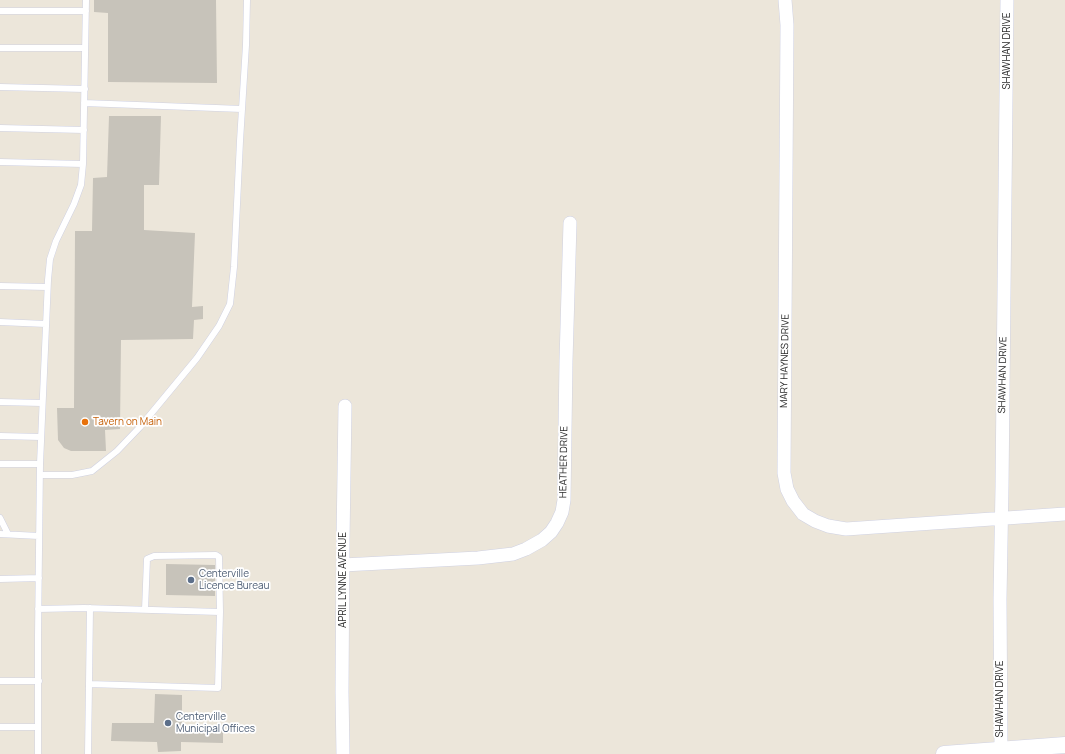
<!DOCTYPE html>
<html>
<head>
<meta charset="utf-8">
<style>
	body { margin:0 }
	canvas { display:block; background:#ece6da }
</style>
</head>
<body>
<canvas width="1065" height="754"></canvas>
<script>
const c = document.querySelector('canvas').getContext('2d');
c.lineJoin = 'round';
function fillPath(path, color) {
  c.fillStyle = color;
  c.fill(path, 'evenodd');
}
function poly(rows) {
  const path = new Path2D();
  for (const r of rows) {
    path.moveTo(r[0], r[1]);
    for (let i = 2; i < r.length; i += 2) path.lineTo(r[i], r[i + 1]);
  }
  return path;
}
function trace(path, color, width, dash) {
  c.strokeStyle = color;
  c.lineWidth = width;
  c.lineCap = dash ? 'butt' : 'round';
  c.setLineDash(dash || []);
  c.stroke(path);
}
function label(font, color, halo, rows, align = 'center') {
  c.font = font + ' Manrope,sans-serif';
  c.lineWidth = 3.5;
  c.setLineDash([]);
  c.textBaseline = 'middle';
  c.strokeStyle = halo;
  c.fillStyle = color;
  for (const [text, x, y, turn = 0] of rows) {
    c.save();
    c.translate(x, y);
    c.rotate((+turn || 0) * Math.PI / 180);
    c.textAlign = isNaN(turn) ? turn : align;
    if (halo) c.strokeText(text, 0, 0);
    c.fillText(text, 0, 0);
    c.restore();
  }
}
const building = poly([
	[94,0,216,0,217,83,108,82,108,13,94,12],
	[109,116,161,116,159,185,144,185,144,230,195,233,192,307,203,306,203,319,194,320,193,339,121,340,120,429,105,430,106,451,71,451,64,448,58,440,57,408,74,408,75,231,92,231,93,178,107,177],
	[166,564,215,565,215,596,166,595],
	[155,694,182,695,182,725,223,726,223,743,181,742,181,751,158,752,157,742,111,741,112,723,154,723]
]);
const service = poly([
	[0,11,86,11],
	[0,48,85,48],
	[0,87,85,89],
	[84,103,242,109],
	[0,128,84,130],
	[0,162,83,164],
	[0,286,47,287],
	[0,322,46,324],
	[0,402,42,403],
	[0,436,41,437],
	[0,464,40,464],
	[40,475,72,475,92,471,117,451,140,427,197,358,219,326,230,304,234,267,240,141,246,45,247,0],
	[0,518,8,534],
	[0,534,39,536],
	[0,579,39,578],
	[38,609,84,608,220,612,218,688,89,684,88,754],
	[145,610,147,559,154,556,216,555,219,557,220,612],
	[0,681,39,681],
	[89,684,90,608],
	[0,727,38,727],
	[38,754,38,636,40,464,48,280,50,259,56,241,74,204,81,185,83,164,86,0]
]);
const minor = poly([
	[785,0,787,25,784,473,787,489,793,501,803,514,815,521,828,526,846,529,1065,514],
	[343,565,478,558,513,554,526,549,542,540,551,532,557,523,562,512,564,500,566,361,570,223],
	[1001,750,1000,599,1002,487,1007,0],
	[343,754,342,692,343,541,345,406]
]);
const tertiary = poly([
	[944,754,1065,745]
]);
const markers = [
	[85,422,4,"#e8710a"],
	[191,580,4,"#5c6f8a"],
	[168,723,4,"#5c6f8a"]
];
const streetNames = [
	["SHAWHAN DRIVE",1007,51,-90],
	["MARY HAYNES DRIVE",785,361,-89],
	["SHAWHAN DRIVE",1003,375,-89],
	["HEATHER DRIVE",564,462,-89],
	["APRIL LYNNE AVENUE",343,580,-90],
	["SHAWHAN DRIVE",1000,699,-90]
];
const foodNames = [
	["Tavern on Main",93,422]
];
const serviceNames = [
	["Centerville",199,574],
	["Licence Bureau",199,586],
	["Centerville",176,717],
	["Municipal Offices",176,729]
];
fillPath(building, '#c7c3ba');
trace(service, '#cfd1e2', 7);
trace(minor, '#cfd1e2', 14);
trace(tertiary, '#cfd1e2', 17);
trace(service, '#fff', 6);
trace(minor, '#fff', 13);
trace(tertiary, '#fff', 16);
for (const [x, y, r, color] of markers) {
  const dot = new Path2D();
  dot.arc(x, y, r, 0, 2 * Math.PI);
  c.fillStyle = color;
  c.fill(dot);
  trace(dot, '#fff', 1.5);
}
label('10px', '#292929', '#fff', streetNames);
label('10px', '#c56008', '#fff', foodNames, 'left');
label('10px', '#4e5e75', '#fff', serviceNames, 'left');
</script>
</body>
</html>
